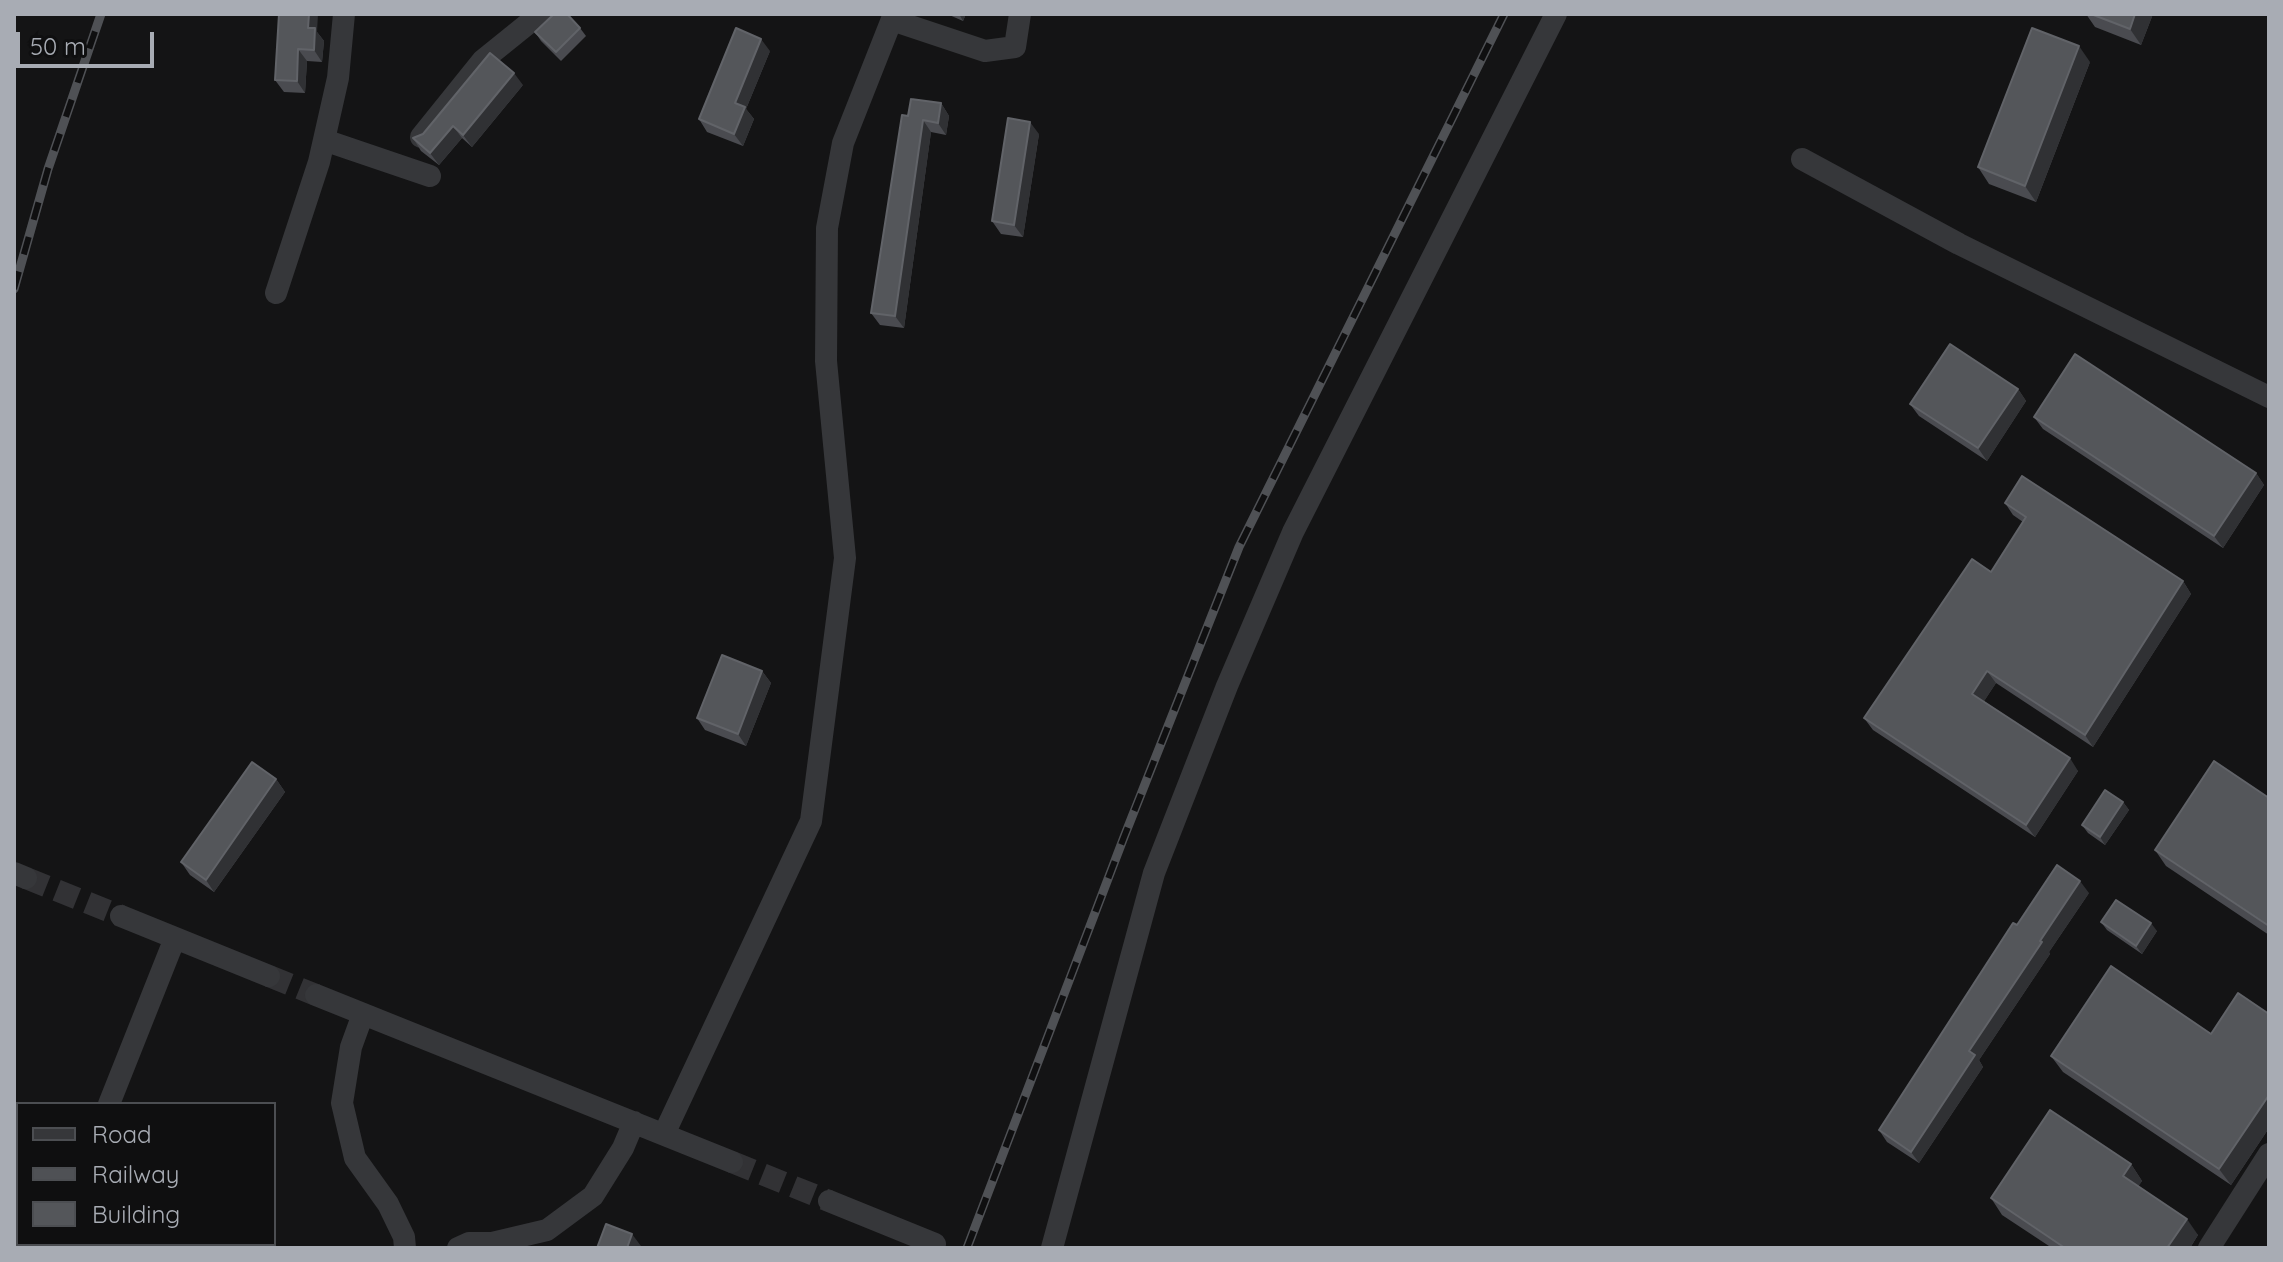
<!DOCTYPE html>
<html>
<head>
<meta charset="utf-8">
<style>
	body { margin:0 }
	#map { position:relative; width:2283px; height:1262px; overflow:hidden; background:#141415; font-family:Quicksand,sans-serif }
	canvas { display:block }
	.frame { position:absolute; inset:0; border:16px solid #a8acb4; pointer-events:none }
	.legend { position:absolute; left:16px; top:1102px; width:260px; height:144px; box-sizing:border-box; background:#0f0f10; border:2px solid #4c4e52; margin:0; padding:10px 14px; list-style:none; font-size:24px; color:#a8acb4 }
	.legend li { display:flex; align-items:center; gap:16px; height:40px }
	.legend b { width:40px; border:2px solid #4c4e52 }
	.scale { position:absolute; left:16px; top:32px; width:138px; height:36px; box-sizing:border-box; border:4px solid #a8acb4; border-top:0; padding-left:10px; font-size:24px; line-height:28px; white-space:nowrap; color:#a8acb4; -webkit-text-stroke:6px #0f0f10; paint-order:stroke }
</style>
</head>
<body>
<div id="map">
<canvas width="2283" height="1262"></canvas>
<div class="frame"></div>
<ul class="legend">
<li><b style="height:10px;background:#36373a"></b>Road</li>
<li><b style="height:10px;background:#4f5155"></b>Railway</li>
<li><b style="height:22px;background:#54565a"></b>Building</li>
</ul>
<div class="scale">50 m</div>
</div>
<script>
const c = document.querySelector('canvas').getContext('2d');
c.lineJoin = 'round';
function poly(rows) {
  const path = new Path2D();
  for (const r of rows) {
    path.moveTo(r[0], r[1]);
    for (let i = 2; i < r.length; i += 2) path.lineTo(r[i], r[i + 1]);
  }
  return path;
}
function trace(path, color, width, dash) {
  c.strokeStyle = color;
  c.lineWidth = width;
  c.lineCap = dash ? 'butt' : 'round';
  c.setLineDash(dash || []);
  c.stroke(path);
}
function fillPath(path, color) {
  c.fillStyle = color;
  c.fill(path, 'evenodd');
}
const minorTunnel = poly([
	[26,878,121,916],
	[269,976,316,995],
	[732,1162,829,1201]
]);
const minor = poly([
	[892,20,985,51,1015,47,1020,14],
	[421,137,483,60,540,14],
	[324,140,430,176],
	[1802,159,1959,244,2269,397],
	[276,293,319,162,338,78,344,14],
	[14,873,26,878],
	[121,916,269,976],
	[316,995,732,1162],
	[363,1014,351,1047,342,1103,355,1158,388,1204,404,1237,405,1248],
	[109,1104,175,938],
	[664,1134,811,821,845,558,826,361,827,228,843,143,894,14],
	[829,1201,935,1244],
	[207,1244,216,1248],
	[52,1248,54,1244],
	[113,1248,115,1244],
	[458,1248,469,1243,492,1243,547,1230,593,1196,623,1148,634,1122],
	[1052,1248,1154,873,1227,686,1293,532,1556,14],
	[2209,1248,2269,1154]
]);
const rail = poly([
	[14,289,48,169,101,14],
	[967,1248,1124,837,1239,547,1504,14]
]);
const wall = poly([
	[279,14,317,32,324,41,322,62,307,61,305,93,284,92,275,80],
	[947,14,966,14,963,21],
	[2086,14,2153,14,2141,45,2095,27],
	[580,28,586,36,561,61,541,41,535,32],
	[770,51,746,109,754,119,743,146,707,132,699,119],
	[2090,62,2036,202,1989,184,1978,167],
	[523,85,472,147,462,138,439,165,421,151,413,138],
	[941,103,949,116,946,135,931,132,904,328,880,325,871,313,908,116],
	[1039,134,1023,237,1001,234,992,221],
	[2018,389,2026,401,1987,461,1919,416,1910,404],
	[2034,417,2256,473,2264,485,2223,548,2043,429],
	[2005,503,2183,581,2191,594,2093,747,1996,683,1984,701,2078,771,2035,837,1873,730,1864,718,1991,572,2023,522,2013,515],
	[762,671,771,683,746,746,705,730,697,718],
	[276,779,285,792,214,892,190,875,181,862],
	[2269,798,2269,935,2166,866,2155,850],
	[2123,802,2129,810,2105,845,2088,833,2082,825],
	[2089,893,2049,952,2050,954,1979,1060,1983,1067,1919,1163,1887,1142,1879,1130,2017,925],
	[2101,922,2157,931,2142,954,2107,930],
	[2269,1014,2269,1128,2231,1185,2063,1072,2051,1056,2211,1034],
	[2131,1164,2142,1181,2138,1186,2198,1235,2190,1248,2052,1248,2002,1215,1991,1198]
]);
const shadedWall = poly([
	[309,14,318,14,317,32,324,41,322,62,314,50,308,28],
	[959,14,966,14,963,21],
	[2135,14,2153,14,2141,45,2130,29],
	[761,39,770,51,746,109,754,119,743,146,734,134,735,103],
	[2079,46,2090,62,2036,202,2025,186],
	[298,49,307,61,305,93,297,81],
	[514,73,523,85,472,147,463,135],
	[941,103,949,116,946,135,938,123],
	[923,120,931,132,904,328,895,316],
	[1030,122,1039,134,1023,237,1014,225],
	[453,126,462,138,439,165,430,153],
	[2018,389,2026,401,1987,461,1978,448],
	[2256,473,2264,485,2223,548,2214,536],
	[2183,581,2191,594,2093,747,2085,735],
	[762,671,771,683,746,746,738,734],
	[1987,671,1996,683,1981,706,1972,694],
	[2070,758,2078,771,2035,837,2026,825],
	[276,779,285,792,214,892,206,880],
	[2123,802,2129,810,2105,845,2100,837],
	[2080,881,2089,893,2049,952,2050,954,1979,1060,1983,1067,1919,1163,1911,1152,1969,1051,2040,941],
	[2151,923,2157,931,2142,954,2136,946],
	[2269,1095,2269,1128,2231,1185,2219,1169],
	[2131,1164,2142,1181,2135,1192,2123,1176],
	[2187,1219,2198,1235,2190,1248,2167,1248],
	[632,1234,641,1246,640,1248,627,1248]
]);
const building = poly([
	[279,14,309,14,308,28,315,28,314,50,298,49,297,81,275,80,279,14],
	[554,14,567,14,580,28,556,52,535,32,554,14],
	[2091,14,2135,14,2130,29,2091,14],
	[736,28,761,39,735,103,745,107,734,134,699,119,736,28],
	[2032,28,2079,46,2025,186,1978,167,2032,28],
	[490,53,514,73,463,135,453,126,430,153,413,138,423,134,490,53],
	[911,99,941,103,938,123,923,120,895,316,871,313,902,115,908,116,911,99],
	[1008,118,1030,122,1014,225,992,221,1008,118],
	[1950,344,2018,389,1978,448,1910,404,1950,344],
	[2075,354,2256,473,2214,536,2034,417,2075,354],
	[2022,476,2183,581,2085,735,1987,671,1972,694,2070,758,2026,825,1864,718,1972,559,1991,572,2026,517,2005,503,2022,476],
	[722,655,762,671,738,734,697,718,722,655],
	[2214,761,2269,798,2269,926,2155,850,2214,761],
	[252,762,276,779,206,880,181,862,252,762],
	[2105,790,2123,802,2100,837,2082,825,2105,790],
	[2057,865,2080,881,2040,941,2042,942,1969,1051,1975,1055,1911,1152,1879,1130,2013,923,2017,925,2057,865],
	[2116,900,2151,923,2136,946,2101,922,2116,900],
	[2111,966,2211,1034,2238,993,2269,1014,2269,1095,2219,1169,2051,1056,2111,966],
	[2050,1110,2131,1164,2123,1176,2187,1219,2167,1248,2065,1248,1991,1198,2050,1110],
	[606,1224,632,1234,627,1248,597,1248,606,1224]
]);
trace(minorTunnel, '#323235', 22, [22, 11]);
trace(minor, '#36373a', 22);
trace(rail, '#4f5155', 9);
trace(rail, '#0f0f10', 6, [18]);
fillPath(wall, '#4a4b50');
fillPath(shadedWall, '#303134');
fillPath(building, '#54565a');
trace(building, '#616368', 2);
</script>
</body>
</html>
